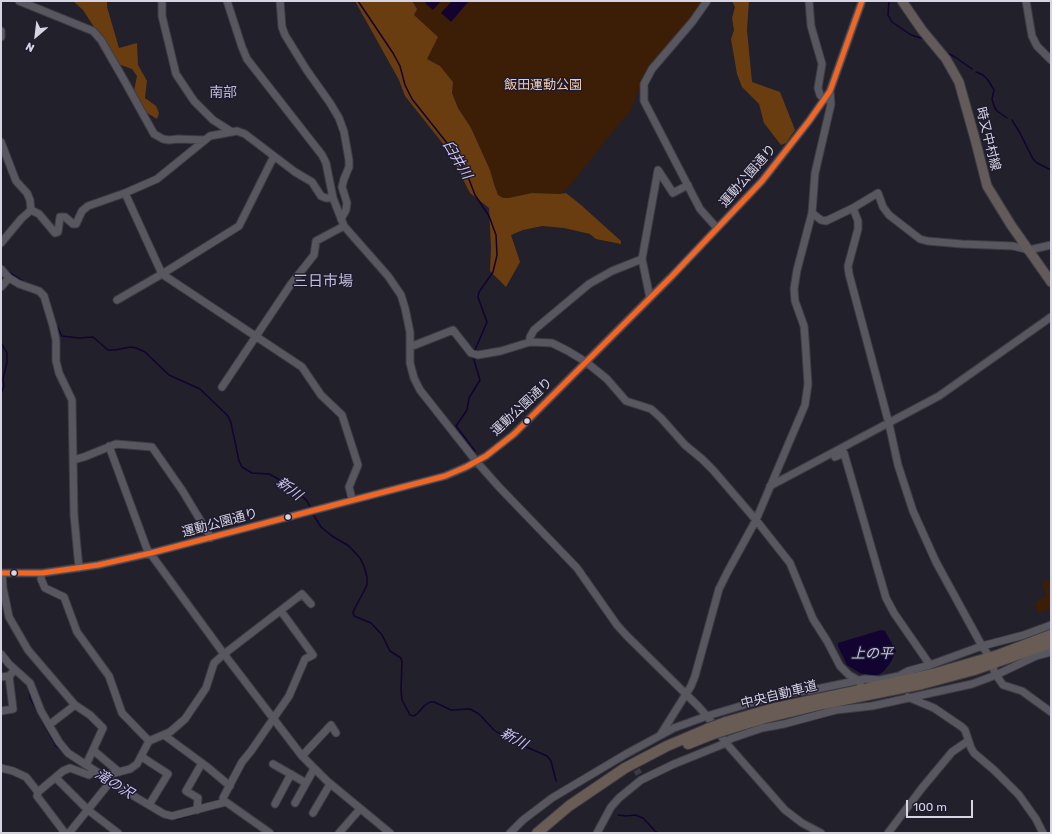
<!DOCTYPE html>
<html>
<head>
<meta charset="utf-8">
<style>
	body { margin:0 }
	#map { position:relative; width:1052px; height:834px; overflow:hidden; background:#22202a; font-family:Rubik,sans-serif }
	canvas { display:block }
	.frame { position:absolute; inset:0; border:2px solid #d7d5e3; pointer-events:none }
	.north { position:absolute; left:16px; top:16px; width:40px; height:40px; -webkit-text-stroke:3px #1e1b2f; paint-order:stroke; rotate:208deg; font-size:11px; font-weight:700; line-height:16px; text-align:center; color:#d7d5e3 }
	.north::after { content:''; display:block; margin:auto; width:14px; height:18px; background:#d7d5e3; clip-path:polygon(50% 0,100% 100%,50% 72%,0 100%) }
	.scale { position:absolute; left:906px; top:800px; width:67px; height:18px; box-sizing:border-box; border:2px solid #d7d5e3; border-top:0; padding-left:5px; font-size:12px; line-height:14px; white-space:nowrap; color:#d7d5e3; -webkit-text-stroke:3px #1e1b2f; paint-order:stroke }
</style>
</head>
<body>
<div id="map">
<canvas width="1052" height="834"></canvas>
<div class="frame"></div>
<div class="north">N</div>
<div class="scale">100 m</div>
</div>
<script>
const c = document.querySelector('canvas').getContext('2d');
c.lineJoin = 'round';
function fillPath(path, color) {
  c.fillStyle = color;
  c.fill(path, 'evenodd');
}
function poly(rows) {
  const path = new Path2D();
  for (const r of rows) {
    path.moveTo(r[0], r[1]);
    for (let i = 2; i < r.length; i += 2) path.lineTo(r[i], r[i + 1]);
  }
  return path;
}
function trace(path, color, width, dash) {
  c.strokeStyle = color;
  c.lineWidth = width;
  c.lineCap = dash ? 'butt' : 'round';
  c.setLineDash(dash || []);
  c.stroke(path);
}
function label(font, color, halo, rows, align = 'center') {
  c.font = font + ' Rubik,"Noto Sans JP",sans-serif';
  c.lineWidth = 3;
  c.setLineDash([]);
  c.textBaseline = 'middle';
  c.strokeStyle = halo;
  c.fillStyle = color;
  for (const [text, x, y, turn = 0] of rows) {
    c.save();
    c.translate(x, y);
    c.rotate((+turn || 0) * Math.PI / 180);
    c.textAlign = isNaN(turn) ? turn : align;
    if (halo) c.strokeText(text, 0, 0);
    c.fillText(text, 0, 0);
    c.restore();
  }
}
const green = poly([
	[412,1,703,1,643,80,629,114,623,119,568,188,559,194,532,193,509,198,503,198,498,195,494,184,490,170,471,128,458,108,452,93,453,82,440,66,427,59,414,15,417,9],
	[1051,579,1051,609,1038,613,1035,603,1046,595,1042,582]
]);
const forest = poly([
	[73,1,107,1,107,7,119,48,137,43,138,65,147,81,145,98,156,106,159,113,157,119,144,111,134,91,137,76,132,69,118,64,83,10],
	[355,1,412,1,417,9,414,15,438,37,427,59,440,66,453,82,452,93,458,108,471,128,490,170,494,184,498,195,503,198,509,198,532,193,559,194,566,193,581,205,621,241,621,244,596,239,590,234,564,228,542,226,523,230,511,235,520,262,506,287,490,271,491,248,489,208,470,193,448,150,405,96,399,80],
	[732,1,749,1,747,30,752,82,780,92,795,130,786,143,781,145,764,123,759,104,742,87,737,74,731,39,734,30,732,18,735,7]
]);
const water = poly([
	[425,1,441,1,433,10,426,4],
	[452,1,469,1,451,22,441,13],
	[881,630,885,631,896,651,891,662,883,672,876,676,860,673,847,665,838,646,838,643]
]);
const stream = poly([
	[358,1,393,53,400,66,405,85,412,99,447,143,467,174,475,195,489,216,496,235,497,255,493,272,479,292,478,297,487,322,475,350],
	[889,1,888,15,892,22,911,35,924,39],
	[945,52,955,57,972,69],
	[976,72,983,75,988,80,994,90,992,99,994,106,997,111,1007,118],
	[1012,120,1020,133,1033,159,1037,163,1051,170],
	[7,271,24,282],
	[57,326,62,336,79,338,93,337,108,350,115,350,130,347,136,348,145,352,169,375,200,389,228,416,231,423,239,461,242,467,252,473,269,474,280,480,302,496,307,501,311,509],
	[1,343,7,353,7,362,3,379,4,386,1,394],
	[473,357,480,380,469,398,467,410,456,426,475,451],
	[313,514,321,527,332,536,349,546,360,558,364,566,367,577,367,585,353,612,354,616,371,623,382,635,390,651,401,658,402,662,401,690,402,700,410,715,414,716,418,713,424,706,430,702,434,702,451,710,470,709,479,714,494,730,506,738,547,756,551,761,556,781],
	[581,569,587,575,587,577],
	[1,649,13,663],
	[29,689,30,698,56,746,62,751],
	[232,802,276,833],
	[618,815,626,816,635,815,643,818,655,831,658,833],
	[175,818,177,819,198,813]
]);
const minorTunnel = poly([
	[631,761,639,774]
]);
const minor = poly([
	[19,1,93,31,101,40,124,80,154,134,163,139,169,140,178,139,205,140],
	[162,1,162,16,176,74,194,101,213,120,232,132],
	[227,1,242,47,247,59,322,155,326,163,333,198,344,226,388,276,401,295,405,308,410,332,410,363,414,378,420,390,476,461,499,487,577,568,617,625,627,636,698,706,707,716,726,743,785,810,802,823,821,833],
	[280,1,282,27,285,35,306,69,330,103,339,118,344,132,349,160,349,167,344,179,342,187,347,203,346,210,341,219],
	[707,1,693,21,652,69,644,84,644,101,700,209,717,228],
	[809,1,811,26,822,64,818,88,820,95,825,100],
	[1026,1,1032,36,1037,46,1051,60],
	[1,31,1,37],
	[1,142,16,181,27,193,30,200,31,210],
	[125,193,162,274,302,367,321,395,342,415,358,465,349,487,352,499],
	[853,208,858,221,858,229,848,266,849,274,889,424,898,465,913,511,936,562,982,646,987,653],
	[31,210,39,214,55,233,58,232,60,217,65,217,73,224,76,224,82,211,88,206,125,193,157,179,210,136,237,131,245,134,295,172,312,182,321,196,326,198,333,198],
	[812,213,821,220,826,221,853,208,878,193,883,207,889,215,920,239,927,241,962,244,1013,246,1029,250,1051,245],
	[1,243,21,219,31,210],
	[1,269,9,278,19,284,39,291,44,296,53,326,56,340,56,361,59,373,72,400,74,515,79,568],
	[1,287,9,278],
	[650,298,642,259,658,170,673,193,688,185],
	[117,300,162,274,239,226,274,156],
	[530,342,530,337,534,330,589,284,612,271,642,259],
	[410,347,453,330,471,353,478,355,501,351,530,342,552,343,568,351,586,362,607,379,626,401,651,409,661,418,685,445,702,459,713,470,756,520,790,563,813,619,827,641,840,666,849,675,858,680,862,687],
	[222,387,291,284,314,255,316,241,344,226],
	[109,446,147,549,224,654,302,756,327,781,390,833],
	[835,457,844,453,886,598,894,613,930,665],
	[73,460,84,457,116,444,152,447,182,490,211,538],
	[770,486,939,396,1051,317],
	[1,573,42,573,98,565,151,553,445,476,466,467,486,456,514,434,672,276,762,181,809,121,830,91,862,1],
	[2,573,3,588,9,617,28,650,75,705,90,715,103,728,86,765],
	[42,573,41,579,45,588,64,597,77,632,109,676,122,713,149,741],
	[1,654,9,664,30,683,41,711,59,742,68,753,94,770,137,798,164,814,172,816,226,802,270,833],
	[993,668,996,675,1003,685,1022,691,1051,712],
	[1,677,9,676,12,673],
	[908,697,934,708,962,727,965,730,971,748,974,753,994,770,1019,795,1036,819,1043,833],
	[1,711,13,709,9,676],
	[49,725,75,705],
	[661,734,691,686,695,676,719,589,728,571,756,520,805,405,808,384,805,338,804,326,795,301,794,289,797,270,812,213,815,173,831,104,830,91],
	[164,735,206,766,230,786],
	[93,750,119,772],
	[302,756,331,725,336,733],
	[142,757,168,774,149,805],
	[273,764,306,783],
	[1,768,13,771,26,777,38,792,37,796,65,833],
	[103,776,130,769,137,764,149,741,170,732,185,719,206,688,214,663,224,654,302,594,311,604],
	[56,778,88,810,118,833],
	[38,792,63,771,70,768,89,775,94,770],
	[224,801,223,798,242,762,251,751,289,696,305,659,313,655,281,611],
	[295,803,314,769],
	[275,804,291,774],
	[197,810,198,798,186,791,202,763],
	[313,813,330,784],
	[69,833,111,781],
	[339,833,360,809],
	[510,833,523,820,552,798,626,754,674,728,707,716,781,694,812,690,865,679,880,680,899,676,908,671,930,665,982,646,1024,635,1051,625],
	[597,833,611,807,619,798,641,780,674,764,726,743,730,739,762,728,784,724,836,710,872,706,972,684,996,675,1036,656,1051,652],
	[888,833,922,788,952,752,968,741]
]);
const major = poly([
	[902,1,922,30,946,59,959,82,975,139,987,186,1011,225,1051,282]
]);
const highway = poly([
	[726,722,771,709,879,686,933,674,998,655,1051,635],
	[732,728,765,718,823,704,922,684,974,670,1051,643],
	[688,744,713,734],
	[537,833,569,806,625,768,667,746,707,729]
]);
const highwayBridge = poly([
	[707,729,726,722],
	[713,734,732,728]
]);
const bus1 = poly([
	[1,573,42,573,98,565,151,553,445,476,466,467,486,456,514,434,672,276,762,181,809,121,830,91,862,1]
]);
const markers = [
	[527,421,3.5,"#d7d5e3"],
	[288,517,3.5,"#d7d5e3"],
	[14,573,3.5,"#d7d5e3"]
];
const parkNames = [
	["飯田運動公園",543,85]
];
const streetNames = [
	["時又中村線",988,139,76],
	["運動公園通り",748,176,-49],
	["運動公園通り",522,407,-43],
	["運動公園通り",220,523,-15],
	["中央自動車道",779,695,-14]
];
const neighbourhoodNames = [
	["南部",223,93]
];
const waterNames = [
	["臼井川",457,160,59],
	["新川",289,489,37],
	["上の平",872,654],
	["新川",514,739,30],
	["滝の沢",114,784,32]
];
const quarterNames = [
	["三日市場",323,282]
];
fillPath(green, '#3c1e06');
fillPath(forest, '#6a3d10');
fillPath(water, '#130331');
trace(stream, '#130331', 1.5);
trace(minorTunnel, '#3d3b46', 7, [7, 3.5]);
trace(minor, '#3d3b44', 9);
trace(major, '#3d3b44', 11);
trace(highway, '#3d3b44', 12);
trace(minor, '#585760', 7);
trace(major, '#635b59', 9);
trace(highway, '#695c54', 10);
trace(highwayBridge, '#3d3b44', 12, []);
trace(highwayBridge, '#695c54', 10);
trace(bus1, '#f26522', 5);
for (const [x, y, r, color] of markers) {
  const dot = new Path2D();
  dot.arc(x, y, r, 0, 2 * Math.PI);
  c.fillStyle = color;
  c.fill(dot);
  trace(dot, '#1e1b2f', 1.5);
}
label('13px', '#f2ccae', '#1e1b2f', parkNames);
label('13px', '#d7d5e3', '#1e1b2f', streetNames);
label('14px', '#c0bcd7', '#1e1b2f', neighbourhoodNames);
label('italic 14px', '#ccc6f1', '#1e1b2f', waterNames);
label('15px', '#c0bcd7', '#1e1b2f', quarterNames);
</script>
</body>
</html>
